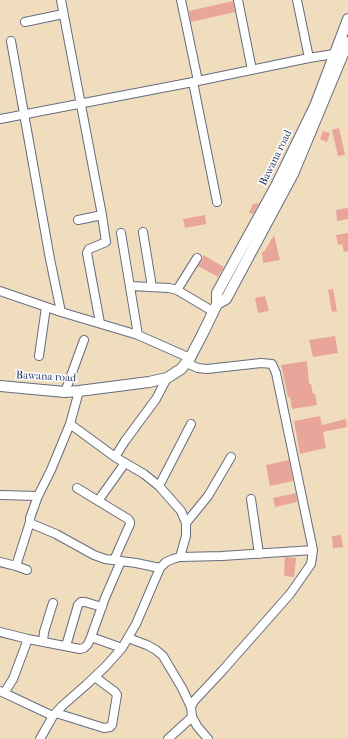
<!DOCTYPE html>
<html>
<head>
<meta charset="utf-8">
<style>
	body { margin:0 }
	canvas { display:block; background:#f0ddbd }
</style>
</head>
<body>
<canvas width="348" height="739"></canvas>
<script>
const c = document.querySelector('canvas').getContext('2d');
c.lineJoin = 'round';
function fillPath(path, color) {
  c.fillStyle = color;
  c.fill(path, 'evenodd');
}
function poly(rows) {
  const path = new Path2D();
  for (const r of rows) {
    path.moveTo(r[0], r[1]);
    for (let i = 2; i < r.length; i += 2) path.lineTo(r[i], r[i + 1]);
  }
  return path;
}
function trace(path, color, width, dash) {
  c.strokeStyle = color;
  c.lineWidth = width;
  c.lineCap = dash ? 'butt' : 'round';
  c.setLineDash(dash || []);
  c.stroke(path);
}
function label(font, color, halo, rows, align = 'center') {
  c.font = font + ' "IM FELL French Canon",serif';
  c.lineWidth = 3;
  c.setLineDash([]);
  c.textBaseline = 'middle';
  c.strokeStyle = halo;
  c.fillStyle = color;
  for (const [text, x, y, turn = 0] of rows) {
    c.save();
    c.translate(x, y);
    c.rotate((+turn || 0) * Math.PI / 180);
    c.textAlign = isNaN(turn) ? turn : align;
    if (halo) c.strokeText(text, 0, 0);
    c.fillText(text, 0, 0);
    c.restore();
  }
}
const building = poly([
	[233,1,235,12,191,22,189,11],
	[339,128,345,155,338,156,332,130],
	[323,131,330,133,327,142,320,139],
	[259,203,253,214,249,213,253,204],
	[348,208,348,219,337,221,336,210],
	[205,215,206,224,185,228,183,219],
	[348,233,348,251,344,252,342,244,338,245,336,235],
	[274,235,280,260,263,263,262,252,264,252],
	[203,255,224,267,218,277,198,266,202,261],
	[333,289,337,311,332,312,328,290],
	[265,296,269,311,258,313,255,298],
	[335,336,338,353,313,357,309,340],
	[307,361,309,384,311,384,313,394,315,394,317,405,292,409,290,397,288,397,281,365],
	[320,416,322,425,346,419,347,427,323,432,326,448,300,454,294,421],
	[289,460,293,481,270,486,266,465],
	[296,493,297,502,275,507,273,498],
	[341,535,343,547,333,548,332,536],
	[285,557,296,558,294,577,284,576]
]);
const minor = poly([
	[61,0,102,215,78,220],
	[181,0,198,81],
	[238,0,252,70],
	[297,0,309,58],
	[25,22,63,14],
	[11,41,50,259,61,312],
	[193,82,217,202],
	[0,119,193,82,309,58,334,54,339,57],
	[143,232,152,287],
	[121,233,138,335],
	[130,286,169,288,177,290,214,312],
	[177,290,197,258],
	[0,291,61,312,138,335,190,358],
	[100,323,87,253,89,249,106,242,102,215],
	[39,356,46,307],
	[186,363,198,368,207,369,261,363,272,364,276,373,313,550,311,564,290,594,222,671,194,701,191,707,192,717,197,726,208,739],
	[79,391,70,424,115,457,125,441,156,399,167,378],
	[65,392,84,340],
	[70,424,51,470,38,496,30,518,30,522,32,524,56,534,94,555,105,559,136,563,160,568],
	[115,457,144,474,159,486,181,511,186,523,186,536,180,557],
	[159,486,191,424],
	[77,488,128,519,130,522,130,524,114,560],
	[0,495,38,496],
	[251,499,259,554],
	[98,501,125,463],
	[186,523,208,496,231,457],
	[0,562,16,566,30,522],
	[16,566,27,570],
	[0,632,28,639,80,649,84,648,88,644,91,637,122,648],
	[91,637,105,598,121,561],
	[128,638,147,645,156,650,163,656,182,688,191,707],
	[43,642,44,632,53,603],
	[66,646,78,605,81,602,85,602,102,607],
	[0,691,53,716],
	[4,693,13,679,28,639],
	[56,713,104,728,110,727,112,725,117,695,115,692,95,677],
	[40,739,53,716,62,706,86,685,106,666,122,648,136,624,160,568,166,562,173,559,180,557,222,556,313,550],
	[168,739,192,717]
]);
const major = poly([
	[217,304,226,299,293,174,348,42],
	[0,386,65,392,79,391,149,382,167,378,181,369,190,358,203,333,217,304,217,293,276,186,315,106,348,19]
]);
const streetNames = [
	["Bawana road",276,158,-64],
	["Bawana road",46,377,3]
];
fillPath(building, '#e9a59a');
trace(minor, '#666c7f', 10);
trace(major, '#666c7f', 12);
trace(minor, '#fff', 8);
trace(major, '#fff', 10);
label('11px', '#1b2f5e', '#fff', streetNames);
</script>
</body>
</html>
